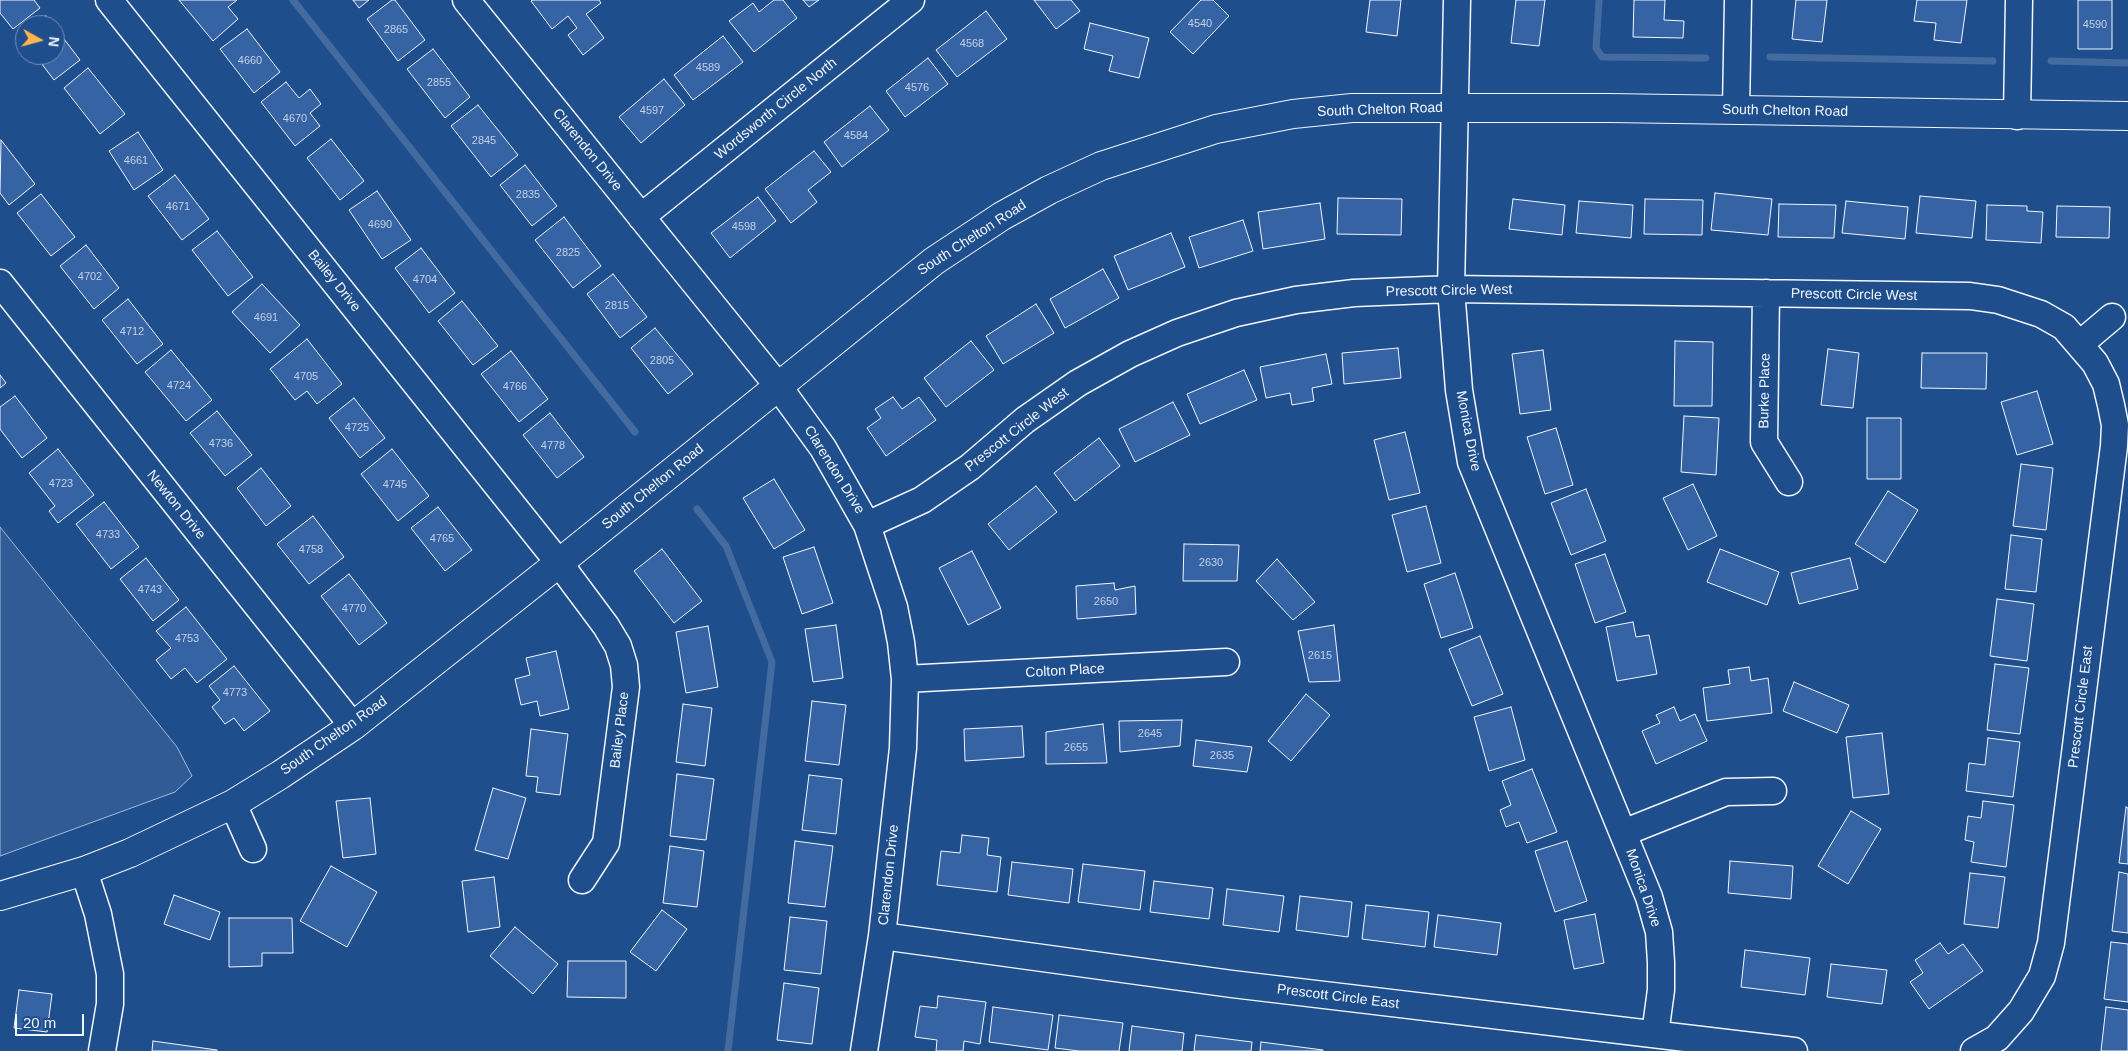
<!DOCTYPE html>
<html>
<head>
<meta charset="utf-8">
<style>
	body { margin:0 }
	#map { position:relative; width:2128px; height:1051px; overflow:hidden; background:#1f4e8c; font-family:Arial,sans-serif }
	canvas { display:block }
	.north { position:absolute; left:15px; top:15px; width:50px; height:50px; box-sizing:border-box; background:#1f4e8c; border:1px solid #7391ba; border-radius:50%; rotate:97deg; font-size:14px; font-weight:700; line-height:20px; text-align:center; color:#f2f6ff }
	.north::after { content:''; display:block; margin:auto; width:18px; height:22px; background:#ffb74d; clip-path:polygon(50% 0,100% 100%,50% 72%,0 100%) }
	.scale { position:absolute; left:15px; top:1014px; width:69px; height:22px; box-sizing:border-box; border:2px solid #f2f6ff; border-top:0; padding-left:6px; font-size:15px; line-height:18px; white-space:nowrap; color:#f2f6ff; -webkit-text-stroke:4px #1f4e8c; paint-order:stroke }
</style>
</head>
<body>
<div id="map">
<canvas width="2128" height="1051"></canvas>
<div class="north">N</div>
<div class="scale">20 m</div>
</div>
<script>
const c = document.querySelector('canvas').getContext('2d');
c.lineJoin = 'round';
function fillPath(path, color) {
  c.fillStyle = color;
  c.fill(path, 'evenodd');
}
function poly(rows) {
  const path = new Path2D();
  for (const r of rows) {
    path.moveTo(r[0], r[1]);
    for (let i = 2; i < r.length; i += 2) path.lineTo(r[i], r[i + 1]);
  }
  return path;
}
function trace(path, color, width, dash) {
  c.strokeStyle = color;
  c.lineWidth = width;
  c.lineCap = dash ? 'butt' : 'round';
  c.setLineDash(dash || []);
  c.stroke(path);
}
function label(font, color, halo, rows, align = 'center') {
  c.font = font + ' Arial,sans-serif';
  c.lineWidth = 4;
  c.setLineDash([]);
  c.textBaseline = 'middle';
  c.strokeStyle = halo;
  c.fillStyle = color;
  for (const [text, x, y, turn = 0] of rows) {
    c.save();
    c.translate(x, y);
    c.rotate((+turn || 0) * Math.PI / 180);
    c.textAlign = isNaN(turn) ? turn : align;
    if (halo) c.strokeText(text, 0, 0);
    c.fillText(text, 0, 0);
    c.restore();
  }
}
const built = poly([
	[0,527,177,747,192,776,175,792,0,856,0,527]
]);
const stream = poly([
	[293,0,635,432],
	[1599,0,1596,48,1602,57,1706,58],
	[1770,57,1993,61],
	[2051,61,2128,63],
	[697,509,726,546,772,662,728,1051]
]);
const building = poly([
	[0,0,34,0,40,8,13,29,0,13,0,0],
	[179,0,237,0,228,7,238,19,213,41,179,0],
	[353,0,369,0,359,8,353,0],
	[392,0,395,0,425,40,398,61,367,19,392,0],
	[533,0,599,0,601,3,586,14,604,38,583,55,568,35,577,28,568,16,552,29,531,1,533,0],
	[774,0,783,0,797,18,754,52,729,21,753,3,759,12,774,0],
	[803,0,819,0,809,7,803,0],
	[1034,0,1071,0,1080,11,1056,29,1034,0],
	[1201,0,1213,0,1229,16,1193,54,1170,32,1201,0],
	[1370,0,1401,0,1397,36,1366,32,1370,0],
	[1516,0,1545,0,1539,46,1511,43,1516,0],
	[1634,0,1665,0,1664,20,1684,21,1683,38,1633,37,1634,0],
	[1796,0,1827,0,1822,42,1792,39,1796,0],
	[1917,0,1967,0,1961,43,1934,40,1936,23,1914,21,1917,0],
	[2078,0,2112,0,2112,49,2078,49,2078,0],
	[986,11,1007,39,957,77,936,50,986,11],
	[46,16,54,25,34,25,46,16],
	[1090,23,1149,38,1139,78,1109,71,1113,56,1084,49,1090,23],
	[55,27,80,60,54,80,35,55,55,55,55,27],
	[247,29,280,72,254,93,220,49,247,29],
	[723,36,743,62,693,100,674,75,723,36],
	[433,49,470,97,445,118,407,69,433,49],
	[928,58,948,84,905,117,886,91,928,58],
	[88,68,125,114,100,134,64,88,88,68],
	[664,79,685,105,641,143,619,117,664,79],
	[286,82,299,98,310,89,321,104,310,113,320,126,295,146,261,102,286,82],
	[478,105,518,155,491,177,451,126,478,105],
	[870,106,889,130,842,167,824,142,870,106],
	[138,132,163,170,134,190,109,151,138,132],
	[331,139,364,181,340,200,307,158,331,139],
	[1,140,35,184,9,205,0,193,1,140],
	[814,151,831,172,808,190,817,202,791,223,765,189,814,151],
	[525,165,557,206,532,226,500,185,525,165],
	[175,175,209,219,182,240,148,196,175,175],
	[377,191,411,240,382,259,349,210,377,191],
	[1715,193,1772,199,1768,235,1711,230,1715,193],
	[41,194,75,237,51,256,17,213,41,194],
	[1920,196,1976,201,1972,238,1916,233,1920,196],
	[758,197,776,221,730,258,711,233,758,197],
	[1338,198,1402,199,1401,235,1337,234,1338,198],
	[1513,199,1565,205,1562,235,1509,229,1513,199],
	[1645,199,1703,200,1702,235,1644,234,1645,199],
	[1579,201,1633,205,1631,238,1576,233,1579,201],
	[1846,201,1908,207,1905,239,1842,233,1846,201],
	[1320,203,1325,239,1263,249,1258,212,1320,203],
	[1779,204,1836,205,1834,238,1778,237,1779,204],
	[1987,205,2027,206,2027,211,2043,212,2041,243,1986,240,1987,205],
	[2057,206,2110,207,2109,238,2056,237,2057,206],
	[564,217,601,266,573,288,535,240,564,217],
	[1243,220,1253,251,1199,268,1189,237,1243,220],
	[217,231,253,277,228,296,192,250,217,231],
	[1171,233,1185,267,1128,290,1114,256,1171,233],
	[86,245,119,288,94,309,60,266,86,245],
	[421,248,455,293,429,313,395,268,421,248],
	[1103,269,1119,298,1065,328,1050,299,1103,269],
	[613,274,647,317,620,338,587,294,613,274],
	[262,284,300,325,270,353,232,312,262,284],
	[128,299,163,344,137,364,102,320,128,299],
	[462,301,498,346,473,365,438,321,462,301],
	[1036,304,1054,333,1003,364,986,336,1036,304],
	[655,328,693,374,668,394,631,348,655,328],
	[307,339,342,384,317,404,307,391,295,400,270,369,307,339],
	[971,341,994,370,946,407,924,378,971,341],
	[1675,341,1713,342,1712,406,1674,406,1675,341],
	[1398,348,1401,378,1344,384,1342,353,1398,348],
	[1828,349,1859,353,1853,408,1821,405,1828,349],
	[171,350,212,400,186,421,145,372,171,350],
	[1543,350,1551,410,1520,414,1512,354,1543,350],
	[511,351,548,399,519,422,481,374,511,351],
	[1922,353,1987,353,1986,389,1921,388,1922,353],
	[1326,354,1332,384,1312,388,1314,401,1292,405,1290,393,1266,398,1260,367,1326,354],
	[1244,370,1257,400,1200,424,1187,394,1244,370],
	[0,375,6,383,0,388,0,375],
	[2037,391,2053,444,2017,455,2001,402,2037,391],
	[15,396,47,438,22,458,0,429,0,407,15,396],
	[893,397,902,409,919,397,936,420,886,456,867,428,881,418,875,409,893,397],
	[354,398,385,438,360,458,329,418,354,398],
	[1173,402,1190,435,1135,462,1119,429,1173,402],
	[217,411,252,455,225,476,190,433,217,411],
	[550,413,584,457,557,478,523,435,550,413],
	[1684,416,1719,418,1716,475,1681,472,1684,416],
	[1867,418,1901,418,1901,479,1867,479,1867,418],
	[1556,428,1573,485,1545,494,1527,437,1556,428],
	[1405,432,1420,493,1389,500,1374,440,1405,432],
	[1099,438,1120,466,1075,501,1054,473,1099,438],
	[58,449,94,495,58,523,49,511,55,506,29,473,58,449],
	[392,449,429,496,398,521,361,474,392,449],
	[2021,464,2053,468,2046,530,2013,526,2021,464],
	[261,468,291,506,266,526,237,488,261,468],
	[774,479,805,530,774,549,743,498,774,479],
	[1693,484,1717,536,1688,550,1663,498,1693,484],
	[1036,486,1057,512,1009,550,988,524,1036,486],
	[1586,489,1606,541,1571,555,1551,503,1586,489],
	[1888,491,1918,510,1885,563,1855,544,1888,491],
	[104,502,139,547,111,569,76,524,104,502],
	[1426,506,1441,563,1407,572,1392,515,1426,506],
	[438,507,472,550,445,571,411,528,438,507],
	[313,516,344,557,309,584,277,544,313,516],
	[2011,535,2042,539,2036,592,2005,589,2011,535],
	[1184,544,1239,545,1237,581,1183,581,1184,544],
	[814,547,833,603,802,614,783,557,814,547],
	[662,549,702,601,674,623,634,571,662,549],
	[1720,549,1779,572,1767,605,1707,582,1720,549],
	[972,551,1001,608,968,625,939,568,972,551],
	[1605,554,1626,612,1595,623,1575,564,1605,554],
	[146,558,179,600,153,621,120,579,146,558],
	[1850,558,1858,589,1799,604,1791,573,1850,558],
	[1277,559,1315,602,1293,620,1256,581,1277,559],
	[1455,573,1473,628,1441,638,1424,584,1455,573],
	[349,574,387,623,359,645,321,596,349,574],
	[1114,583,1115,590,1135,586,1136,614,1077,619,1076,586,1114,583],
	[1997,599,2034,604,2027,661,1990,656,1997,599],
	[186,607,227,659,197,683,185,668,171,679,156,660,171,648,156,631,186,607],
	[1633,622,1636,637,1649,635,1657,674,1617,681,1606,627,1633,622],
	[836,625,843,678,813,682,805,629,836,625],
	[1334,625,1340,681,1309,682,1298,631,1334,625],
	[708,626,718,687,686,693,676,632,708,626],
	[1480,636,1503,694,1472,706,1449,649,1480,636],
	[556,651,569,709,540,716,537,701,521,705,515,679,530,675,526,658,556,651],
	[1995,664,2029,668,2020,734,1987,730,1995,664],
	[234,666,270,711,244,731,234,718,225,724,212,707,220,700,209,686,234,666],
	[1749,667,1751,681,1768,678,1772,713,1707,721,1703,688,1730,684,1728,670,1749,667],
	[1794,682,1849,705,1837,733,1783,711,1794,682],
	[1306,694,1330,715,1291,761,1268,741,1306,694],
	[812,701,846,705,839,765,805,761,812,701],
	[683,704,712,708,705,766,676,762,683,704],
	[1511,707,1525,760,1489,771,1474,717,1511,707],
	[1674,707,1680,721,1695,714,1707,741,1656,764,1642,731,1660,723,1656,715,1674,707],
	[1182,720,1180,746,1120,752,1119,721,1182,720],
	[1103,724,1107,763,1046,764,1046,732,1103,724],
	[1022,726,1024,757,965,761,964,729,1022,726],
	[531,729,568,734,560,795,536,792,538,777,526,776,531,729],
	[1882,733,1889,794,1853,798,1846,737,1882,733],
	[1988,738,2020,742,2013,797,1966,791,1969,763,1985,765,1988,738],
	[1196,740,1252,747,1247,772,1193,766,1196,740],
	[1532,769,1557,832,1527,843,1519,822,1506,827,1500,810,1511,805,1502,781,1532,769],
	[677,774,714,779,706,840,670,836,677,774],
	[809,775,842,779,836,834,802,830,809,775],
	[493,788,526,798,508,859,475,850,493,788],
	[370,798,376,854,343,858,336,801,370,798],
	[1983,801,2014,805,2006,867,1971,862,1974,842,1965,840,1968,816,1981,818,1983,801],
	[2126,807,2128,808,2128,864,2119,863,2126,807],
	[1851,811,1881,829,1848,884,1818,866,1851,811],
	[962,835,989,838,987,855,1001,857,997,892,937,885,941,851,960,853,962,835],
	[795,841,833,846,825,907,788,903,795,841],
	[1567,841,1587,901,1555,912,1535,851,1567,841],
	[670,846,704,851,697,907,663,903,670,846],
	[1730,861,1793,866,1791,899,1728,893,1730,861],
	[1012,862,1073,869,1069,903,1008,895,1012,862],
	[1083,864,1145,871,1140,910,1078,902,1083,864],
	[331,866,377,892,347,947,300,921,331,866],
	[2119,872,2128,874,2128,933,2112,931,2119,872],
	[1970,873,2005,877,1998,928,1964,924,1970,873],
	[494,877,500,927,468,932,462,881,494,877],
	[1154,881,1213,888,1209,919,1150,912,1154,881],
	[1227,889,1284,896,1279,932,1223,925,1227,889],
	[174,895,220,912,210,940,164,924,174,895],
	[1300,896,1352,902,1348,937,1296,930,1300,896],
	[1366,905,1429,912,1425,947,1362,939,1366,905],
	[662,910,687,929,656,971,630,952,662,910],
	[1595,914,1604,963,1574,969,1564,920,1595,914],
	[1438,915,1501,923,1497,955,1434,947,1438,915],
	[790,917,827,921,821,974,784,970,790,917],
	[229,918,292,918,293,953,262,953,262,966,229,967,229,918],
	[515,927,558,964,533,994,490,956,515,927],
	[2111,942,2128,944,2128,1002,2104,999,2111,942],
	[1940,943,1948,954,1963,944,1983,971,1929,1009,1910,982,1923,973,1915,960,1940,943],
	[1745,950,1810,958,1805,995,1741,987,1745,950],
	[568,961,626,961,626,998,567,997,568,961],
	[1831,964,1887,970,1882,1004,1827,997,1831,964],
	[784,983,819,988,812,1044,777,1040,784,983],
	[19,990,52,994,47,1032,14,1028,19,990],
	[938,996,986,1002,980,1044,964,1041,963,1051,936,1051,937,1040,915,1037,920,1006,937,1008,938,996],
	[993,1007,1053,1015,1048,1050,989,1042,993,1007],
	[2106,1007,2128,1010,2128,1051,2101,1051,2106,1007],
	[1059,1015,1123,1023,1119,1051,1079,1051,1055,1048,1059,1015],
	[1132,1026,1184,1033,1182,1051,1129,1051,1132,1026],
	[1196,1035,1252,1042,1251,1051,1194,1051,1196,1035],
	[153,1041,217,1050,217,1051,152,1051,153,1041],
	[1261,1042,1323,1050,1323,1051,1260,1051,1261,1042]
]);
const minor = poly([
	[109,0,559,563,606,626,618,646,624,665,626,687,606,843,582,880],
	[466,0,778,386,823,448,867,525,894,607,901,642,905,679,903,748,882,936,864,1051],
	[1457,0,1451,289,1459,390,1471,462,1649,897,1659,932,1661,962,1661,990,1655,1034],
	[1736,110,1738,0],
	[2017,116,2019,0],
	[641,217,911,0],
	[0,283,353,726],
	[1766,293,1764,442,1789,482],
	[2080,344,2112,317],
	[867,525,922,500,970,467,1025,420,1078,383,1130,354,1177,333,1236,313,1296,300,1354,293,1451,289,1970,296,1998,300,2041,314,2064,327,2095,363,2106,384,2111,405,2115,425,2114,446,2051,943,2042,976,2021,1011,1997,1038,1974,1051],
	[905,679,1226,662],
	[233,804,253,849],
	[1623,833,1726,792,1773,791],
	[84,871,98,914,110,974,110,1004,102,1051],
	[882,936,1232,984,1794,1051]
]);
const major = poly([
	[0,896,84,871,130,853,233,804,280,775,353,726,559,563,934,261,1002,216,1049,190,1101,166,1216,129,1293,114,1352,108,1610,108,2128,116]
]);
const numberNames = [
	["4540",1200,24],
	["4590",2095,25],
	["2865",396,30],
	["4568",972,44],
	["4660",250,61],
	["4589",708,68],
	["2855",439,83],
	["4576",917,88],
	["4597",652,111],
	["4670",295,119],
	["4584",856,136],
	["2845",484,141],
	["4661",136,161],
	["2835",528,195],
	["4671",178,207],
	["4690",380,225],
	["4598",744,227],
	["2825",568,253],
	["4702",90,277],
	["4704",425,280],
	["2815",617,306],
	["4691",266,318],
	["4712",132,332],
	["2805",662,361],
	["4705",306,377],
	["4724",179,386],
	["4766",515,387],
	["4725",357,428],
	["4736",221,444],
	["4778",553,446],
	["4723",61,484],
	["4745",395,485],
	["4733",108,535],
	["4765",442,539],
	["4758",311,550],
	["2630",1211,563],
	["4743",150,590],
	["2650",1106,602],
	["4770",354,609],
	["4753",187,639],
	["2615",1320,656],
	["4773",235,693],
	["2645",1150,734],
	["2655",1076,748],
	["2635",1222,756]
];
const streetNames = [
	["Wordsworth Circle North",776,109,-39],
	["South Chelton Road",1380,110,-2],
	["South Chelton Road",1785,111,1],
	["Clarendon Drive",587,150,51],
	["South Chelton Road",972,238,-33],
	["Bailey Drive",334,281,51],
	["Prescott Circle West",1449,291,-1],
	["Prescott Circle West",1854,295,1],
	["Burke Place",1765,391,-89],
	["Prescott Circle West",1017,430,-38],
	["Monica Drive",1468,431,79],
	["Clarendon Drive",834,470,58],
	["South Chelton Road",653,487,-39],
	["Newton Drive",176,505,51],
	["Colton Place",1065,671,-3],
	["Prescott Circle East",2081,707,-83],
	["Bailey Place",620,730,-83],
	["South Chelton Road",334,736,-35],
	["Clarendon Drive",889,875,-84],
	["Monica Drive",1643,888,71],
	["Prescott Circle East",1338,997,7]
];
fillPath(built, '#305b95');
trace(built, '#a8bbd7', 1);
trace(stream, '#446ba0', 7);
fillPath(building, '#3563a3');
trace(building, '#f2f6ff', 1);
trace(minor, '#f2f6ff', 29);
trace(major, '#f2f6ff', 30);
trace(minor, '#1f4e8c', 26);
trace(major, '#1f4e8c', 28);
label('11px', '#c3d1e8', null, numberNames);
label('14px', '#f2f6ff', '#1f4e8c', streetNames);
</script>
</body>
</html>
